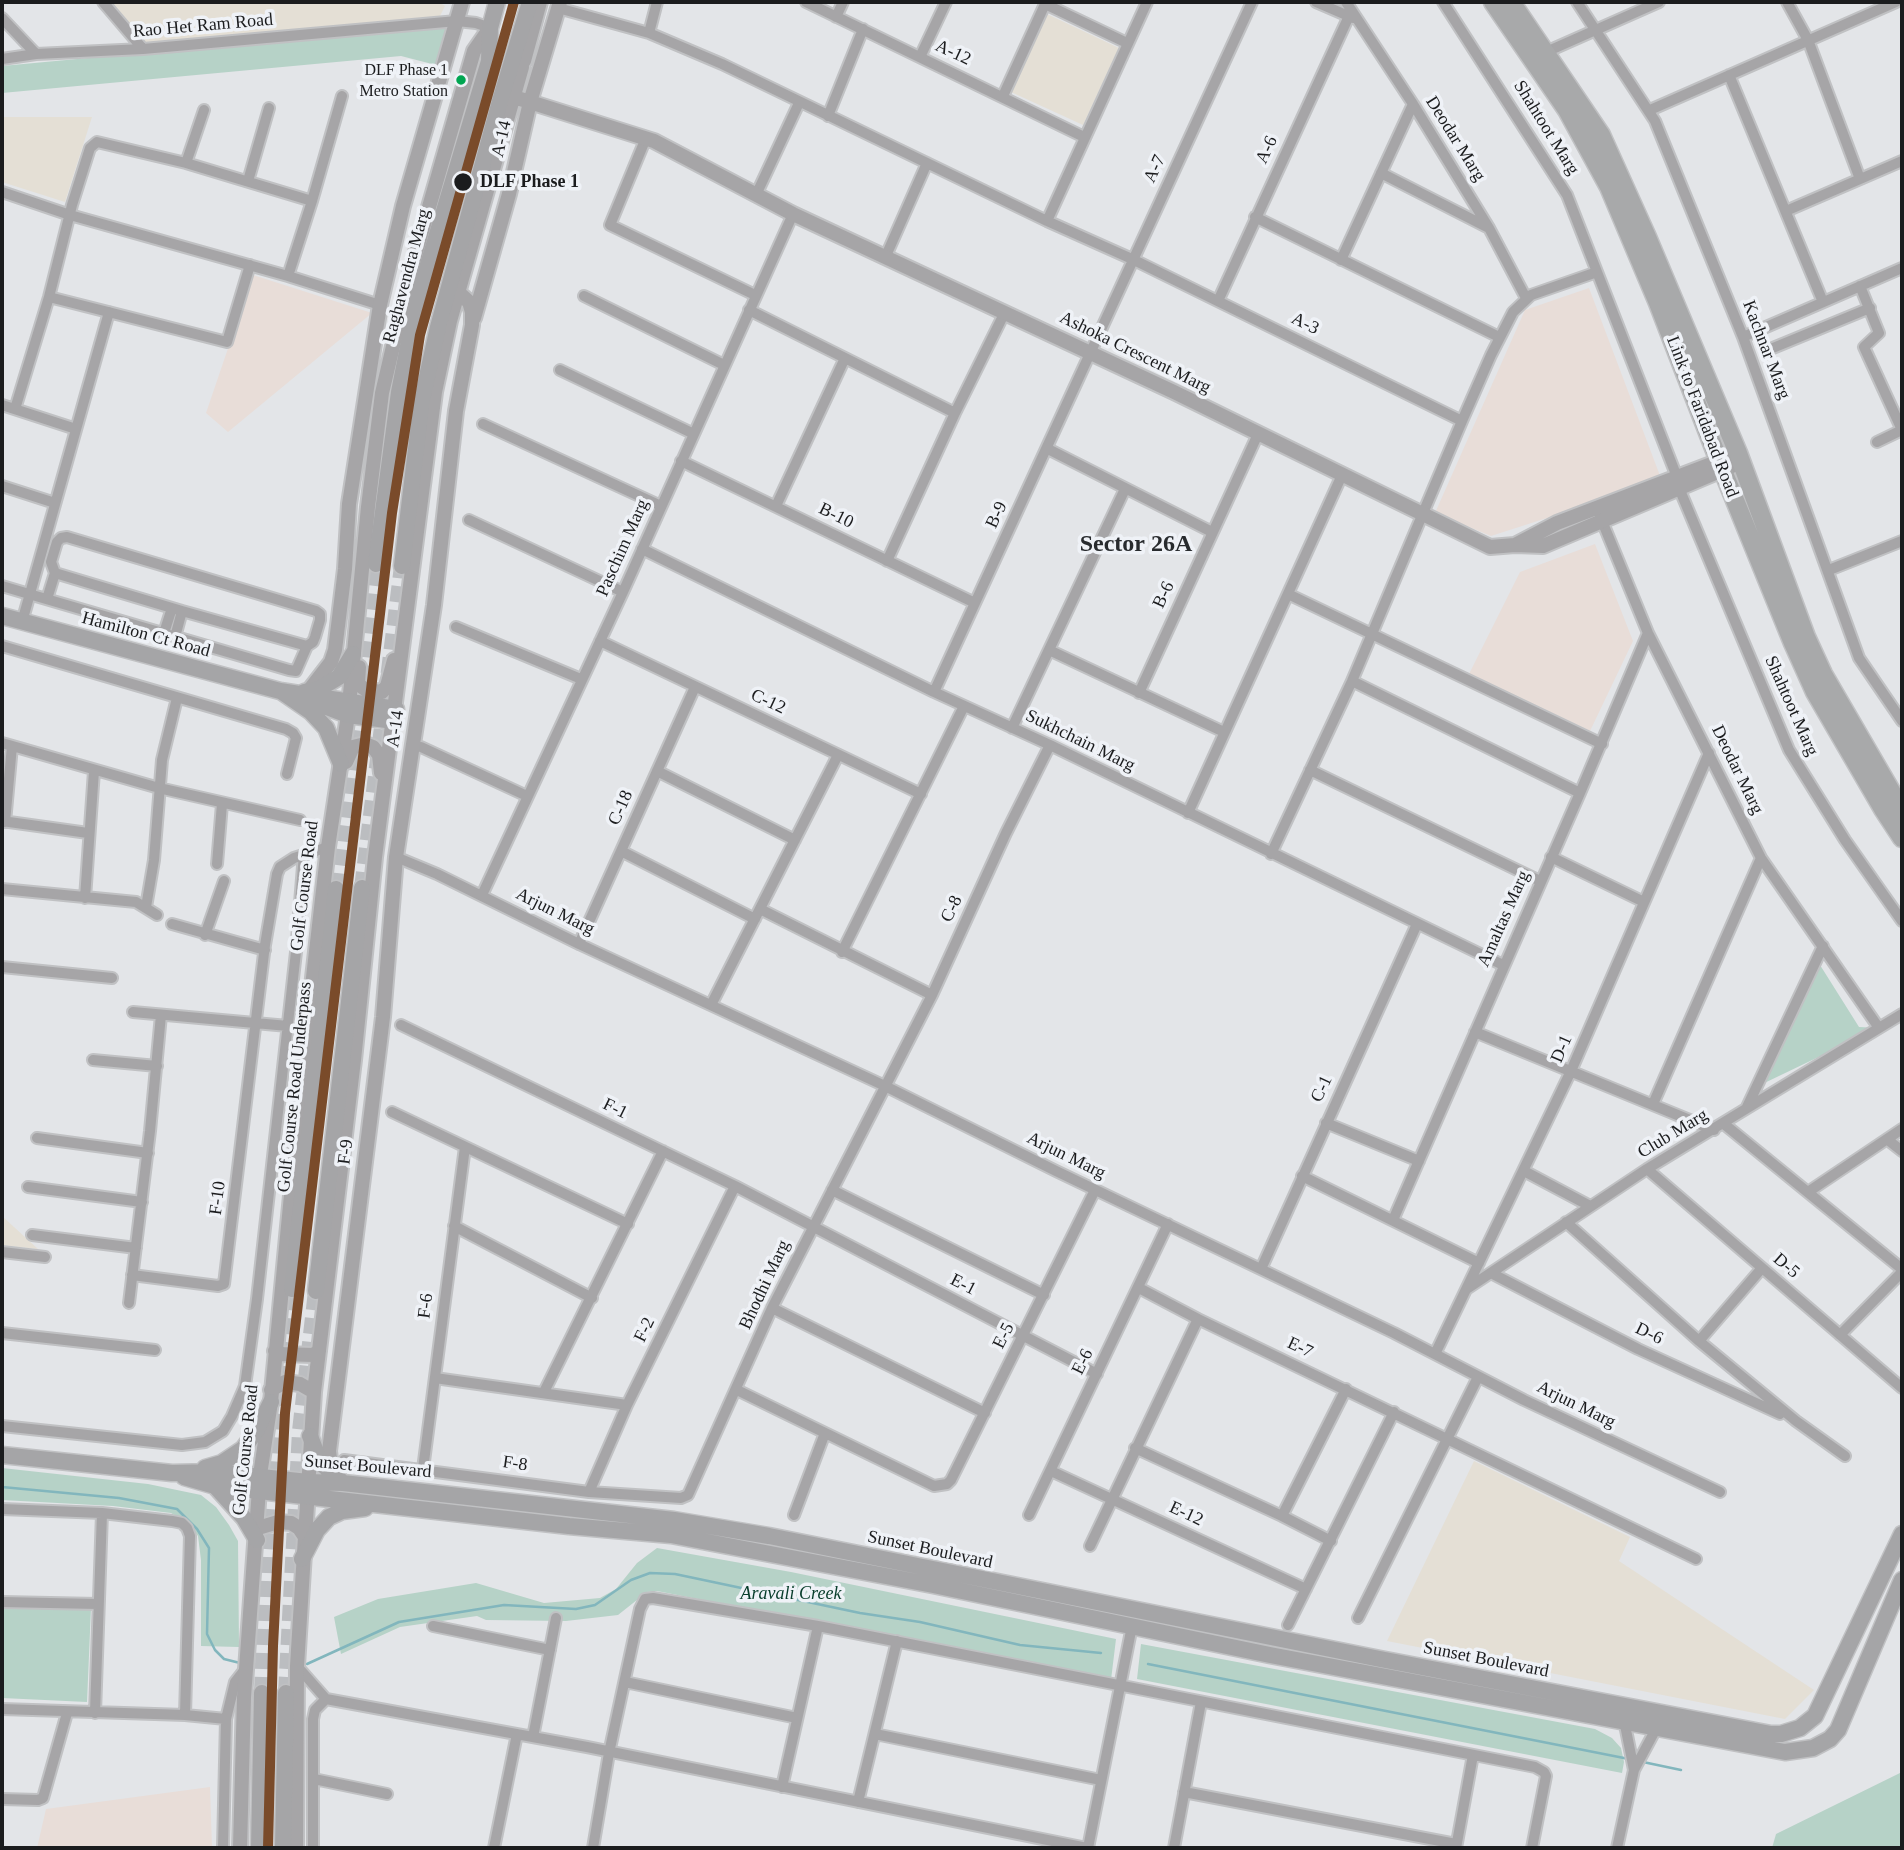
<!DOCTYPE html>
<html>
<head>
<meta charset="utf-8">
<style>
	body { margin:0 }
	#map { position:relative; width:1904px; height:1850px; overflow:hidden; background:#e3e5e8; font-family:"Times New Roman",serif }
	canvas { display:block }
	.frame { position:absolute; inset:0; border:4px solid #1b1c1e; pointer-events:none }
</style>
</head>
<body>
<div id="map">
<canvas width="1904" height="1850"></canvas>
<div class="frame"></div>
</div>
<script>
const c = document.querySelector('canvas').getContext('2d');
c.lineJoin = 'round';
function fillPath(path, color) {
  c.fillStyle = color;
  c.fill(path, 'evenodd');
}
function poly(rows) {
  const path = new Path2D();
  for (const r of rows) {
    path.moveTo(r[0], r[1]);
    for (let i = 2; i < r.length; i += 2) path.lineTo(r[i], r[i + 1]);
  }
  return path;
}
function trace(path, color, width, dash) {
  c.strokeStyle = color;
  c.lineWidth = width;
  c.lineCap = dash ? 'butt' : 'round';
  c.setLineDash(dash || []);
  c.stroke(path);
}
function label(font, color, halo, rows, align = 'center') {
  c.font = font + ' "Times New Roman",serif';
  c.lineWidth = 7;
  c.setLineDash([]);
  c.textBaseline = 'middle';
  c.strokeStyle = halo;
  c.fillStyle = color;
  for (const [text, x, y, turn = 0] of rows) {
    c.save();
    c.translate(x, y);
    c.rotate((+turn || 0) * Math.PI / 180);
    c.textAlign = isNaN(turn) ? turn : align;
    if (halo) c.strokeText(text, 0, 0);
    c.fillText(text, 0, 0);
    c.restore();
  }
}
const commercial = poly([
	[253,275,372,313,228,432,206,413],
	[1589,288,1662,481,1491,536,1435,513,1525,310],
	[1595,544,1633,641,1590,731,1469,674,1520,572],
	[210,1787,212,1848,37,1848,46,1809]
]);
const education = poly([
	[110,2,439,2,445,6,438,20,145,45],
	[1047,14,1119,48,1083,125,1011,92],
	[2,117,92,117,65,202,2,182],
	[2,1216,38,1249,2,1245],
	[1474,1461,1630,1537,1619,1561,1814,1690,1785,1719,1387,1641]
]);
const green = poly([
	[452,24,436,65,401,56,2,93,2,66],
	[1820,965,1859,1027,1879,1028,1756,1087],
	[2,1468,148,1484,201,1495,216,1507,229,1525,238,1541,239,1647,201,1646,201,1560,198,1536,188,1523,171,1513,113,1506,2,1500],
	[657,1548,791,1572,1116,1639,1111,1680,657,1591,647,1592,618,1615,566,1621,486,1620,477,1616,400,1627,341,1654,334,1617,378,1599,476,1583,544,1603,600,1598,616,1589,637,1563],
	[2,1606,91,1608,87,1702,2,1698],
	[1141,1644,1595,1729,1612,1738,1621,1748,1624,1762,1622,1773,1137,1679],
	[1902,1772,1902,1848,1772,1848,1776,1834]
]);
const stream = poly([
	[2,1487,119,1498,177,1509,197,1529,209,1548,207,1634,215,1650,224,1659,240,1663],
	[307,1664,399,1622,504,1605,576,1609,595,1605,631,1580,650,1573,675,1574,860,1613,920,1622,1020,1645,1101,1653],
	[1148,1664,1629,1759],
	[1643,1762,1681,1770]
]);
const secondaryTunnel = poly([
	[362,681,376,564],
	[362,888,402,566],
	[336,889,359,703],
	[262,1693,267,1550,277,1422,292,1289],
	[286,1693,300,1431,316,1291]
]);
const minor = poly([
	[103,2,143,49],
	[806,2,1084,137],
	[1316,2,1353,18],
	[1346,2,1413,104,1489,228,1526,298],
	[1443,2,1567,195,1677,477],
	[1577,2,1655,121,1743,337,1859,658,1902,721],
	[1787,2,1808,40,1860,179],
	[1045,4,1127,43],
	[558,8,649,33,722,64,1047,221,1132,259,1462,421],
	[836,17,843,2],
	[2,18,36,54],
	[649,33,657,2],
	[1546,52,1659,2],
	[920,57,946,2],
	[2,59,36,54,143,49,457,21,476,23,490,28],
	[1729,75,1823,302],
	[1003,96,1046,2],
	[1650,110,1896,2],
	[828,116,863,29],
	[646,138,610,225,755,295],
	[186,163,204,110],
	[1381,173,1487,227],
	[248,181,269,108],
	[2,192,70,215,288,276,380,305],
	[756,195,799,103],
	[312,201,342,96],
	[1786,211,1902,161],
	[1255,217,1499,337],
	[1047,221,1147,2],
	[885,258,927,163],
	[1341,260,1413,104],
	[1860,286,1879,333,1864,347,1902,430,1877,442],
	[584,296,724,365],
	[49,297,227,342,250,265],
	[1218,301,1349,16],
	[749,310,955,413],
	[1743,337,1902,268],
	[1768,350,1870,308],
	[560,370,694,434],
	[2,405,76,429],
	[15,409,49,297,72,205,90,148,97,142,186,163,312,201,288,276],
	[483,424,661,506],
	[1048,449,1212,532],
	[681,461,975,603],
	[2,486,55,503],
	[1679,488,1789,750,1845,840,1902,921],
	[776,506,845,358],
	[1600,516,1648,633,1761,858,1879,1028],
	[469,520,623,592],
	[642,549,934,692,1050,745,1503,965],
	[887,561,955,413,1005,312],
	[1829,570,1902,541],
	[55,573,182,611,175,637],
	[2,586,29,594,289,670,296,671,307,646,313,642,315,637,320,620,320,614,316,611,67,537,61,538,57,542,51,562,55,573,47,599],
	[1288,594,1602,744],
	[182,611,307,646],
	[22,622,109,312],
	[456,627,581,679],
	[164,633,172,608],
	[600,641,921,794],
	[2,646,286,729,293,733,296,738,287,774],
	[1049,650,1224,732],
	[1352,681,1580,793],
	[934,692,1252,2],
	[1139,693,1258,434],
	[1012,728,1125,489],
	[2,743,159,788,300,820],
	[421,747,527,796],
	[1310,770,1540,881],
	[657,771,795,840],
	[1188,813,1342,475],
	[2,821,88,833],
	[5,822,12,746],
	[621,851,755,919],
	[1271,854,1352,681,1462,421,1491,355,1513,312,1531,295,1597,272],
	[396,857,437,874,579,944,885,1086,1056,1171,1394,1333,1524,1400,1720,1492],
	[1551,857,1644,902],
	[217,864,222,804],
	[2,889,136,902,157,915],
	[482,895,623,592,793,214],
	[85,898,94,771],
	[146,907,154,860,162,760,177,698],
	[760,909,932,995],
	[172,924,265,950],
	[205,935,224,881],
	[579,944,695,687],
	[842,952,964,706],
	[2,967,112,978],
	[711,1005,838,755],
	[133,1012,288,1026],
	[401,1025,735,1186,1097,1374],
	[1475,1032,1714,1130],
	[93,1060,157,1066],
	[1653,1104,1761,858],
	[1747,1107,1823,946],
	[392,1112,628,1224],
	[1326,1123,1419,1161],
	[1724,1124,1902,1269],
	[37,1138,148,1153],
	[1888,1140,1902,1151],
	[1647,1169,1902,1388],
	[1524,1171,1590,1206],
	[1302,1176,1479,1263],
	[28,1187,142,1202],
	[832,1190,1044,1295],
	[1808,1192,1902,1129],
	[1393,1220,1580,793,1648,633],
	[1566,1222,1699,1341,1796,1421,1845,1456],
	[454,1226,592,1298],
	[32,1235,136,1248],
	[2,1252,45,1257],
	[1261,1269,1417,924],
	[1491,1273,1638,1349,1780,1414],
	[132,1275,218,1286,224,1284,265,945,277,874,280,867,294,858,328,847],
	[1139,1288,1198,1319,1696,1559],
	[1468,1288,1647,1169,1902,1014],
	[129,1303,150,1131,161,1015],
	[772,1308,985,1413],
	[2,1333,155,1350],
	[1840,1335,1902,1272],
	[1699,1341,1762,1268],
	[1435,1354,1571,1071,1709,753],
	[435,1378,627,1405],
	[737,1390,934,1486,947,1484,951,1480,1095,1190],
	[544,1392,663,1151],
	[2,1426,182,1445,205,1442,223,1431,232,1416,245,1386,257,1299,296,952,304,854],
	[1135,1448,1282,1516,1331,1541],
	[344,1460,589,1492,681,1498,688,1495,772,1308,932,995,1006,833,1050,745],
	[423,1469,465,1147],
	[1051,1471,1306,1589],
	[589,1492,627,1405,735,1186],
	[2,1509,102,1513,172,1521,182,1523,187,1528,190,1536,185,1715,2,1709],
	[794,1515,825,1433],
	[1029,1515,1168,1224],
	[1282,1516,1346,1389],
	[1090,1546,1198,1319],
	[2,1602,98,1604],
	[1358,1618,1478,1377],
	[1288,1625,1394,1412],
	[433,1626,550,1650],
	[297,1666,326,1699,587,1747,1087,1848],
	[625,1682,797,1718],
	[95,1713,102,1513],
	[185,1715,226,1719],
	[1624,1720,1634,1770],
	[875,1734,1101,1780],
	[533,1737,556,1618],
	[314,1779,387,1794],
	[782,1787,818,1626],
	[1184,1792,1456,1844],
	[2,1799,38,1800,43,1798,67,1713],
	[858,1802,897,1641],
	[223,1848,226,1719,235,1682,246,1668],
	[313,1848,313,1719,315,1710,326,1699],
	[494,1848,517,1734],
	[593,1848,609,1753,640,1609,645,1599,653,1598,818,1626,1535,1767,1544,1772,1546,1776,1532,1848],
	[1088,1848,1132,1626],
	[1174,1848,1201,1702],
	[1456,1848,1473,1755],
	[1617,1848,1634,1770,1657,1727]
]);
const tertiary = poly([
	[524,61,540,2],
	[514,97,654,141,793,214,1174,392,1490,547,1515,545,1543,546,1741,462],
	[474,318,509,194,530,102,560,2],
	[1515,545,1557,523,1727,458],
	[359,667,358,684,366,690,382,692,387,686,394,660],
	[307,693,331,662,335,650,345,569,349,504,380,305,403,206,462,2],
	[346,762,353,747,365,744,373,747,379,755,381,773],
	[275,1351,282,1354,313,1355,319,1351],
	[271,1390,285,1382,300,1384,314,1392],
	[332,1475,329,1451,383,1017,396,857,434,605,456,411,472,325,472,312,469,302,458,292],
	[258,1528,278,1522,291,1523,299,1528,305,1537],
	[240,1848,244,1697,260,1475,271,1402,307,1030,328,847,348,715,368,507,382,393,412,266,474,51,490,28],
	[296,1848,297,1666,314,1392,354,1060,375,857,435,392,450,321,522,67,519,43]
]);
const secondary = poly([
	[376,564,399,392,417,301,489,61,490,28,497,2],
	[402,566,422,399,438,327,500,101,530,2],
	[2,616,280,691,396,709],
	[282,692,311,712,326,728,341,764],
	[304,692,319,689,339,677,353,654],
	[319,704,348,715,394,721],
	[292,1289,336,889],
	[316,1291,362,888],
	[310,1436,320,1462,343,1483],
	[2,1455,172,1473,214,1472,308,1482,343,1483,674,1520,769,1536,1380,1659,1771,1734,1781,1734,1800,1728,1815,1716,1902,1534],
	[205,1468,222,1463,243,1449,257,1430,271,1402],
	[184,1477,215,1486,569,1526,671,1535,933,1585,1270,1655,1785,1752,1813,1748,1830,1739,1838,1730,1902,1580],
	[215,1486,244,1518,257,1540],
	[302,1559,317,1530,329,1517,342,1511,365,1508],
	[259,1848,262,1693],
	[283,1848,286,1693]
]);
const primary = poly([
	[1493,2,1567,110,1609,187,1658,303,1719,461,1793,643,1815,692,1883,809,1902,838],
	[1511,2,1601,135,1647,237,1738,453,1806,637,1823,674,1902,810]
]);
const metro1 = poly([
	[268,1848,273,1646,285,1413,392,513,420,335,514,2]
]);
const markers = [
	[461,80,6,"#00a651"],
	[463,182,10,"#1b1c1e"]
];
const busNames = [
	["DLF Phase 1",448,71],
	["Metro Station",448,92]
];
const streetNames = [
	["Rao Het Ram Road",203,26,-5],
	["A-12",953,53,25],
	["Shahtoot Marg",1546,128,58],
	["A-14",502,139,-77],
	["Deodar Marg",1455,139,58],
	["A-6",1267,150,-65],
	["A-7",1155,169,-65],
	["Raghavendra Marg",407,276,-75],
	["A-3",1305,324,26],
	["Kachnar Marg",1766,350,69],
	["Ashoka Crescent Marg",1135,353,26],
	["Link to Faridabad Road",1702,417,69],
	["B-9",997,515,-65],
	["B-10",836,516,26],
	["Paschim Marg",623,548,-66],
	["B-6",1164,595,-65],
	["Hamilton Ct Road",146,635,15],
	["C-12",768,702,25],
	["Shahtoot Marg",1791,706,66],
	["A-14",396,729,-82],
	["Sukhchain Marg",1080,741,26],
	["Deodar Marg",1737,770,64],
	["C-18",621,808,-66],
	["Golf Course Road",305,886,-83],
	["C-8",952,909,-65],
	["Arjun Marg",555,912,26],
	["Amaltas Marg",1504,919,-66],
	["D-1",1562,1049,-66],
	["Golf Course Road Underpass",295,1087,-84],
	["C-1",1322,1089,-65],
	["F-1",615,1109,26],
	["Club Marg",1673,1134,-31],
	["F-9",346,1152,-83],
	["Arjun Marg",1066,1156,26],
	["F-10",218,1198,-83],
	["D-5",1786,1266,41],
	["Bhodhi Marg",765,1285,-65],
	["E-1",963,1285,27],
	["F-6",426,1306,-83],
	["F-2",645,1330,-64],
	["D-6",1649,1334,26],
	["E-5",1004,1336,-63],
	["E-7",1300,1348,25],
	["E-6",1083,1362,-64],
	["Arjun Marg",1576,1405,26],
	["Golf Course Road",246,1450,-84],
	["F-8",515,1464,8],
	["Sunset Boulevard",368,1467,5],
	["E-12",1186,1514,25],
	["Sunset Boulevard",930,1550,12],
	["Sunset Boulevard",1486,1660,11]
];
const stopNames = [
	["DLF Phase 1",480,182]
];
const parkNames = [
	["Aravali Creek",791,1594]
];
const districtNames = [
	["Sector 26A",1136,545]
];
fillPath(commercial, '#e8ddd8');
fillPath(education, '#e4dfd5');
fillPath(green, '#b6d2c7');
trace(stream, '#82b6bd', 2.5);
trace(secondaryTunnel, '#bbbdc0', 16, [16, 8]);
trace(minor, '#c0c1c3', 14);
trace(tertiary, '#c0c1c3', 18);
trace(secondary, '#c0c1c3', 19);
trace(primary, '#c0c1c3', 21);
trace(minor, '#a6a5a7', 10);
trace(tertiary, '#a6a5a7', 14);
trace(secondary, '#a5a5a7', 16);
trace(primary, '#a8a9aa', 18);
trace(metro1, '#7a4b2a', 10);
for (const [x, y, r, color] of markers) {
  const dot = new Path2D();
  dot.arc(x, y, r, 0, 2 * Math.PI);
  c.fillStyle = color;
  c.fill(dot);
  trace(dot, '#eff2f7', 2.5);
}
label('16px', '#1b1c1e', '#eff2f7', busNames, 'right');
label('18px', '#1b1c1e', '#eff2f7', streetNames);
label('bold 18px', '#1b1c1e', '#eff2f7', stopNames, 'left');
label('italic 18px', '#083d2b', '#eff2f7', parkNames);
label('bold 24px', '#282b2e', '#eff2f7', districtNames);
</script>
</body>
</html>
